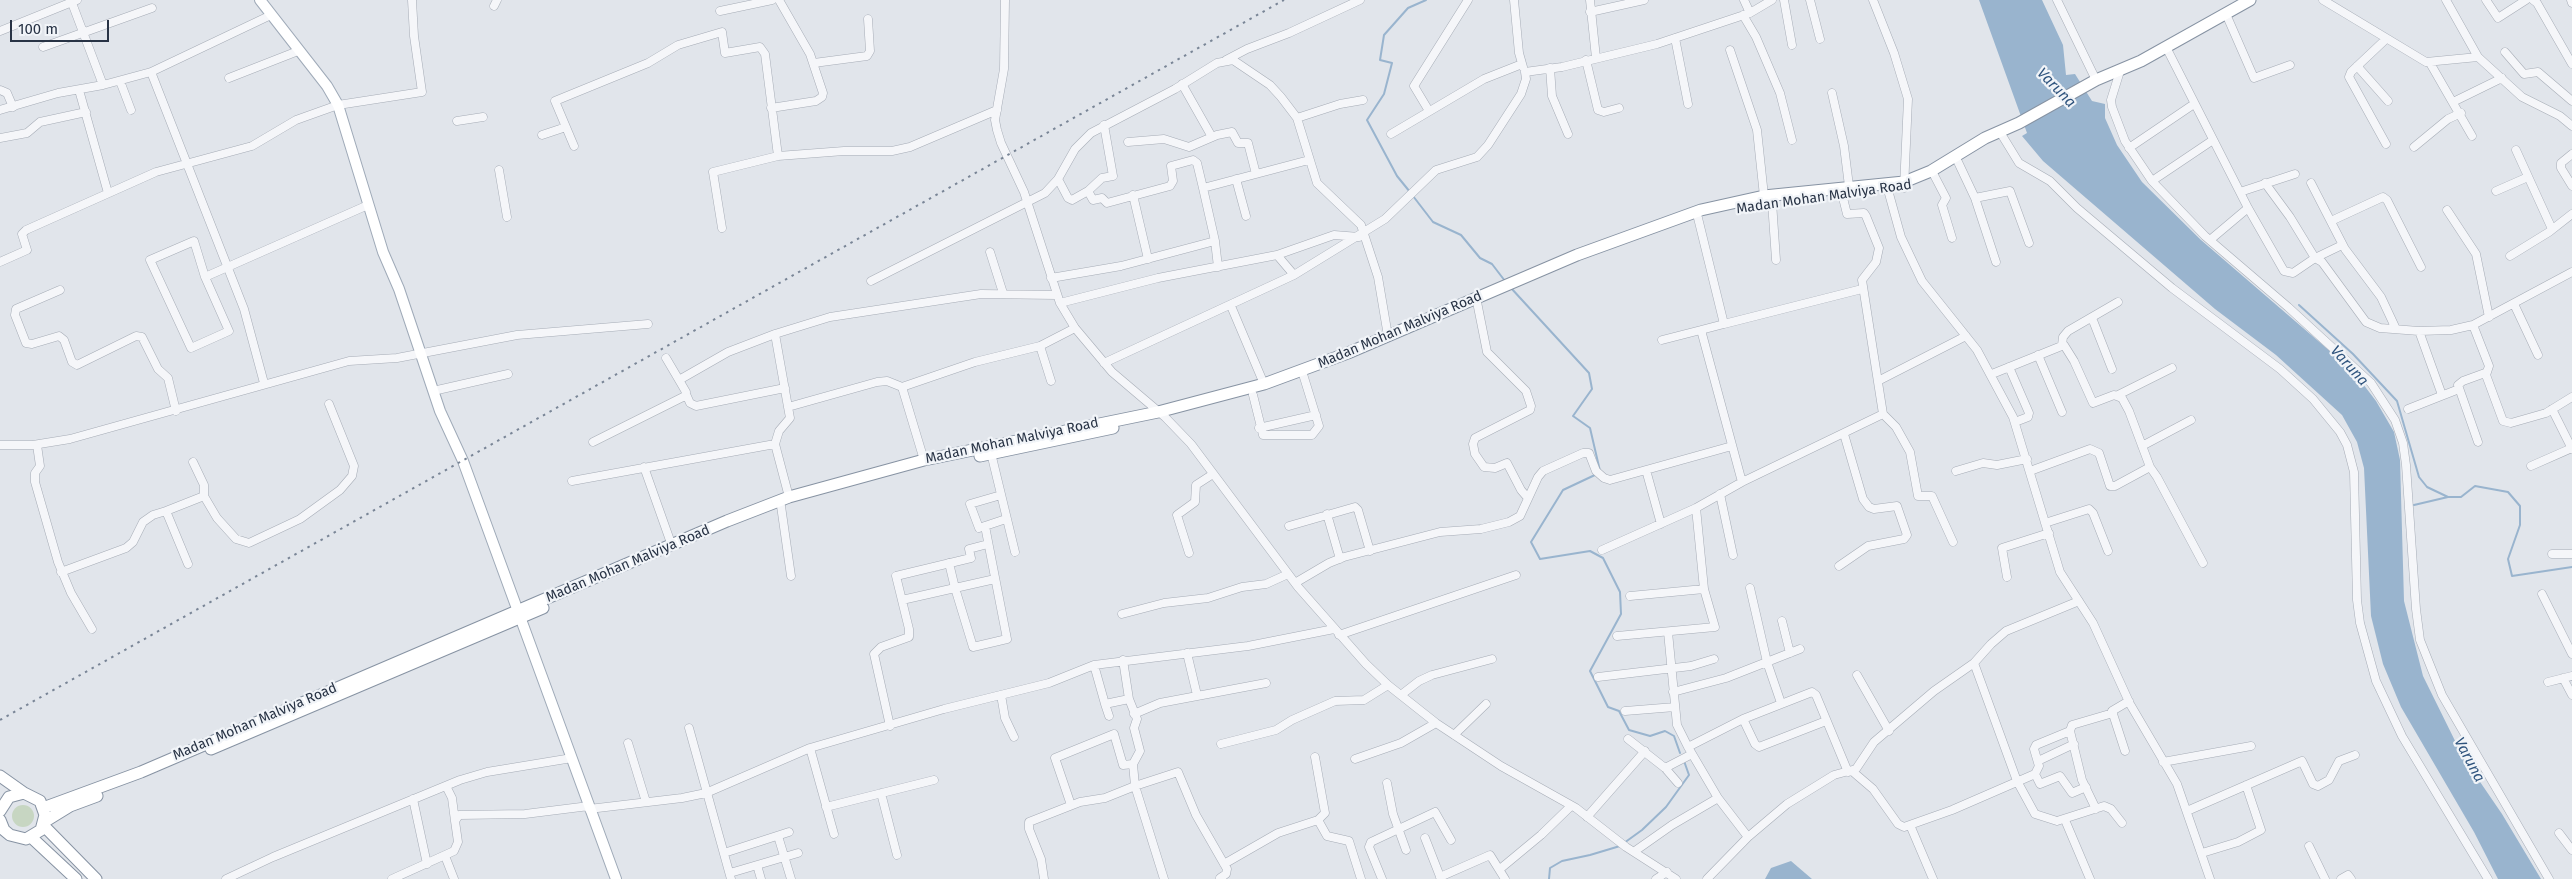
<!DOCTYPE html>
<html>
<head>
<meta charset="utf-8">
<style>
	body { margin:0 }
	#map { position:relative; width:2572px; height:879px; overflow:hidden; background:#e1e5eb; font-family:"Fira Sans",sans-serif }
	canvas { display:block }
	.scale { position:absolute; left:10px; top:20px; width:99px; height:22px; box-sizing:border-box; border:2px solid #283345; border-top:0; padding-left:6px; font-size:15px; line-height:18px; white-space:nowrap; color:#283345; -webkit-text-stroke:4px #f1f4f8; paint-order:stroke }
</style>
</head>
<body>
<div id="map">
<canvas width="2572" height="879"></canvas>
<div class="scale">100 m</div>
</div>
<script>
const c = document.querySelector('canvas').getContext('2d');
c.lineJoin = 'round';
function fillPath(path, color) {
  c.fillStyle = color;
  c.fill(path, 'evenodd');
}
function poly(rows) {
  const path = new Path2D();
  for (const r of rows) {
    if (r.length === 3) {
      path.moveTo(r[0] + r[2], r[1]);
      path.arc(r[0], r[1], r[2], 0, 2 * Math.PI);
      continue;
    }
    path.moveTo(r[0], r[1]);
    for (let i = 2; i < r.length; i += 2) path.lineTo(r[i], r[i + 1]);
  }
  return path;
}
function trace(path, color, width, dash) {
  c.strokeStyle = color;
  c.lineWidth = width;
  c.lineCap = dash ? 'butt' : 'round';
  c.setLineDash(dash || []);
  c.stroke(path);
}
function label(font, color, halo, rows, align = 'center') {
  c.font = font + ' "Fira Sans",sans-serif';
  c.lineWidth = 4.5;
  c.setLineDash([]);
  c.textBaseline = 'middle';
  c.strokeStyle = halo;
  c.fillStyle = color;
  for (const [text, x, y, turn = 0] of rows) {
    c.save();
    c.translate(x, y);
    c.rotate((+turn || 0) * Math.PI / 180);
    c.textAlign = isNaN(turn) ? turn : align;
    if (halo) c.strokeText(text, 0, 0);
    c.fillText(text, 0, 0);
    c.restore();
  }
}
const green = poly([
	[23,816,11]
]);
const water = poly([
	[1979,0,2042,0,2063,45,2066,75,2075,74,2092,101,2105,104,2105,118,2117,145,2142,182,2201,240,2353,371,2376,401,2394,432,2400,460,2404,601,2423,676,2463,757,2502,814,2541,879,2498,879,2474,832,2401,707,2383,664,2371,616,2364,468,2357,442,2342,415,2276,355,2215,309,2043,161,2022,136,2027,133],
	[1791,861,1812,879,1765,879,1771,868]
]);
const stream = poly([
	[1410,192,1397,176,1367,120,1384,94,1392,63,1380,60,1384,35,1408,8,1426,0],
	[1413,196,1433,222,1461,235,1480,258,1492,264,1505,281],
	[1511,288,1589,373,1592,389,1573,416,1590,428,1600,471],
	[2299,305,2353,354,2397,401,2419,477,2427,487,2448,497],
	[1597,474,1563,490,1531,542,1540,559,1590,551,1603,558,1620,592,1621,614,1590,671,1608,707,1619,711,1629,730,1650,736,1665,731,1674,736,1680,753],
	[2414,505,2448,497,2461,497,2475,486,2508,492,2520,506,2520,525,2508,559,2512,576,2572,567],
	[1624,843,1642,830,1666,807,1689,775,1684,761],
	[1549,879,1550,868,1562,861,1590,855,1620,846]
]);
const minor = poly([
	[1005,0,1004,69,995,120,997,130,1001,143,1024,192,1060,303,1075,328,1112,372,1165,417,1191,444,1298,587,1366,664,1388,685,1436,723,1501,766,1576,808,1626,847,1676,879],
	[1514,0,1519,53,1523,67],
	[1590,0,1596,58],
	[1744,0,1750,13],
	[1784,0,1792,45],
	[1810,0,1820,39],
	[1873,0,1894,53,1908,99,1904,188],
	[2057,0,2096,80],
	[2323,0,2426,62,2478,57,2522,97,2560,116,2572,126],
	[2446,0,2478,57],
	[2486,0,2498,18,2526,0],
	[2533,0,2537,3,2572,64],
	[2571,0,2572,3],
	[72,3,103,85],
	[494,6,497,0],
	[720,11,772,0],
	[1590,12,1644,0],
	[2226,14,2254,78,2290,65],
	[1743,15,1756,37,1780,93,1792,140],
	[0,31,77,0],
	[1675,38,1688,104],
	[43,47,152,8],
	[2166,47,2248,208,2284,271,2293,273,2315,258,2322,262,2366,322,2380,328,2419,331,2451,330,2473,325,2572,272],
	[1730,50,1757,130,1764,196],
	[2505,52,2524,74,2538,72,2572,101],
	[1226,60,1247,49,1289,33,1360,0],
	[1586,60,1598,110,1604,112,1619,108],
	[814,63,867,56,870,51,868,19],
	[2430,63,2472,136],
	[2357,66,2388,101],
	[1550,68,1552,96,1568,134],
	[2120,71,2111,100,2112,107,2125,141,2152,181,2205,236,2288,307,2371,383,2395,420,2403,443,2406,465,2416,609,2420,640,2442,695,2549,879],
	[151,72,244,309,264,383],
	[229,78,298,51],
	[120,81,131,110],
	[1182,84,1212,137],
	[0,90,7,93,13,107],
	[79,90,108,193],
	[1832,93,1844,146,1850,194],
	[2453,102,2502,78],
	[771,108,816,101,822,97,823,93,810,54,779,0],
	[0,110,58,93,103,85,151,72,271,15],
	[1429,111,1414,86,1468,0],
	[1297,118,1340,104,1363,100],
	[457,121,483,117],
	[2000,132,2019,163,2050,181,2077,208,2172,288,2280,369,2313,399,2340,432,2347,445,2354,472,2357,600,2360,623,2376,681,2402,736,2488,879],
	[1391,134,1484,79,1522,64],
	[542,135,566,127],
	[0,138,27,133,40,122,86,112],
	[1128,142,1164,139,1189,147,1217,135,1232,132,1238,143,1248,143,1256,174],
	[2386,144,2349,77,2351,72,2386,39],
	[574,146,555,101,648,63,678,45,722,32,725,53,760,47,765,54,778,156,844,151,892,151,910,147,997,110],
	[2414,147,2448,119,2461,113],
	[2129,148,2194,104],
	[2516,150,2552,229],
	[2572,154,2561,163,2561,168,2572,186],
	[1958,162,1975,198,1996,262],
	[499,170,507,217],
	[1934,175,1946,198,1942,205,1952,238],
	[1058,179,1068,198,1072,200,1088,191,1102,178,1113,176,1104,125],
	[1236,179,1246,216],
	[2152,181,2213,140],
	[2265,183,2290,217,2315,258,2338,247],
	[2311,183,2345,249,2381,297,2396,329],
	[1888,190,1901,237,1922,281,1977,350,2013,417,2060,572,2093,623,2130,704,2177,784,2210,879],
	[1088,191,1093,200,1102,198,1107,203,1170,186,1173,181,1171,166,1193,160,1197,163,1203,188],
	[2496,191,2528,177],
	[2240,192,2295,174],
	[1133,195,1148,259],
	[1975,198,2010,191,2029,243],
	[1772,202,1776,260],
	[2447,210,2476,254,2489,317],
	[1698,218,1724,324,1701,330,1742,482],
	[2331,221,2383,197,2387,200,2421,267],
	[722,228,713,172,778,156],
	[2210,240,2248,208],
	[990,252,1003,293],
	[1277,255,1334,235,1359,237],
	[2510,256,2549,232,2572,214],
	[0,262,27,250,22,234,26,230,156,172,252,146,296,120,338,105,422,92,414,36,412,0],
	[1218,267,1215,241,1203,188,1309,160],
	[205,277,194,241,150,260,191,348,229,331,205,277,368,205],
	[1051,278,1121,266,1215,241],
	[871,281,1045,193,1058,179,1075,149,1091,133,1175,89,1217,63,1233,60,1270,85,1281,97,1297,118,1317,183,1361,225,1378,277,1388,336],
	[60,290,16,309,15,315,26,343,32,344,59,336,64,340,72,362,77,365,136,336,142,337,158,369,168,378,176,411],
	[1477,302,1487,352,1526,391,1531,406,1530,410,1475,438,1473,444,1475,454,1484,467,1495,468,1507,463,1521,490,1527,497],
	[1060,303,1158,278,1277,255,1294,275],
	[2514,304,2538,355],
	[1231,306,1264,384],
	[2092,318,2112,369],
	[1724,324,1862,289],
	[2473,325,2489,366,2486,375,2503,421,2511,423,2546,413,2572,397],
	[2419,331,2442,395],
	[775,334,788,407,877,382,887,381,902,387],
	[1662,340,1701,330],
	[2062,345,2063,337,2068,331,2118,302],
	[1040,346,1051,381],
	[2038,355,2062,412],
	[666,358,679,380],
	[1104,363,1294,275,1385,219,1436,170,1477,157,1488,145,1521,94,1526,79,1525,72,1562,67,1657,44,1750,13,1772,0],
	[2009,367,2029,413,2028,417,2015,422],
	[1992,374,2064,345,2074,361,2093,403,2114,395,2122,398,2129,411,2150,467],
	[1878,381,1966,336],
	[433,391,508,374],
	[686,394,690,403,696,406,785,388],
	[1253,395,1263,435,1312,435,1319,426,1302,371],
	[2118,395,2172,368],
	[788,407,790,418,779,431,775,444,789,497],
	[2408,409,2459,389],
	[2552,409,2572,449],
	[1883,414,1896,427,1910,452,1918,496,1932,496,1953,542],
	[1259,428,1316,415],
	[593,442,685,396,686,392,679,380,728,352,775,334,830,317,981,294,1057,295],
	[2478,442,2458,385,2463,381,2485,373],
	[0,445,33,445,70,439,349,361,397,358,517,335,648,324],
	[37,445,40,466,35,473,35,482,58,562,71,593,92,629],
	[2142,446,2191,420],
	[991,453,1015,552],
	[924,460,902,387,975,362,1040,346,1075,328],
	[2531,466,2572,448],
	[644,467,672,546],
	[1646,470,1661,524],
	[1956,471,1983,463,1997,465,2027,459],
	[2030,471,2090,449,2099,453,2110,486,2115,486,2150,467,2157,477,2203,563],
	[572,481,775,444],
	[1720,494,1733,555],
	[1001,495,970,504,979,528,1006,519],
	[204,496,217,518,236,539,249,543,300,519,340,490,352,476,354,466,329,404],
	[781,506,791,576],
	[166,511,204,496,204,485,193,462],
	[1327,514,1340,559],
	[2045,523,2089,509,2093,513,2108,551],
	[1289,526,1355,507,1358,510,1370,551],
	[1602,550,1696,508,1742,482,1883,414,1862,280,1876,262,1879,248,1866,216,1864,213,1847,214,1842,194],
	[1189,553,1177,515,1195,502,1196,485,1213,474],
	[2552,554,2572,554],
	[949,563,955,588,995,579],
	[1839,566,1868,546,1904,539,1907,535,1897,506,1874,509,1869,507,1863,499,1844,434],
	[61,572,126,548,133,542,143,522,153,515,166,511,188,564],
	[2007,577,2002,548,2049,533],
	[1295,583,1329,563,1344,557,1440,532,1481,529,1509,522,1520,516,1538,477,1543,471,1583,453,1589,453,1596,471,1604,478,1610,480,1732,446],
	[1750,588,1767,662,1781,703],
	[2542,594,2572,654],
	[1630,596,1704,589],
	[902,600,955,588,973,647,1007,639,985,526],
	[1122,614,1164,603,1208,598,1242,587,1266,584,1288,574],
	[1782,621,1790,653],
	[1668,632,1677,725,1688,747],
	[1339,635,1516,575],
	[1617,636,1715,627,1704,589,1696,508],
	[1187,653,1197,695],
	[1123,660,1129,699],
	[1974,663,2017,781,2035,814,2057,821,2104,806,2111,809,2122,823],
	[1094,665,1105,704,1129,699,1137,719,1134,728,1140,751,1133,764,1135,786,1178,772,1196,815,1227,869,1226,874,1220,878],
	[1857,675,1889,731],
	[1598,677,1691,666,1714,659],
	[2563,678,2572,695],
	[2548,682,2572,676],
	[1673,692,1726,678,1800,649],
	[1001,695,1005,718,1014,737],
	[1401,695,1419,681,1432,675,1492,659],
	[1105,704,1109,716],
	[1625,711,1675,707],
	[1134,714,1160,703,1266,683],
	[1743,719,1755,744,1759,747,1826,721],
	[890,726,874,654,881,647,909,637,909,629,896,576,971,558,969,549,988,544],
	[689,728,731,879],
	[2070,731,2072,725,2113,713],
	[1454,735,1486,704],
	[1628,739,1665,768,1678,783],
	[628,743,646,802],
	[1221,744,1276,730,1292,720,1335,701,1364,700,1388,685],
	[810,748,834,834],
	[2125,751,2112,711,2129,701],
	[1315,757,1325,813,1318,820],
	[1355,759,1401,743,1436,723],
	[2038,761,2074,744],
	[2163,762,2251,746],
	[1665,768,1692,754],
	[1852,771,1873,789,1898,824,1904,827,1952,810,2035,774,2039,766,2034,749,2036,745,2070,731,2082,780,2096,809],
	[2035,774,2040,784,2060,776,2072,793,2086,787],
	[1387,783,1393,814,1406,850],
	[446,786,452,798,455,821],
	[881,793,897,855],
	[1718,798,1688,747,1743,719,1812,692,1816,695,1848,772],
	[413,799,427,864],
	[1071,805,1055,758,1114,734,1123,765,1133,764],
	[826,807,934,780],
	[589,809,682,798,706,793,810,748,944,709,1049,683,1094,665,1248,646,1334,629],
	[2187,811,2302,761,2313,784,2318,786,2329,780,2339,761,2355,755],
	[1587,817,1645,751],
	[2065,820,2090,879],
	[1910,825,1933,879],
	[2559,833,2572,850],
	[778,836,791,879],
	[1425,838,1441,879],
	[2309,846,2325,879],
	[1635,851,1672,825,1718,798,1748,837,1787,804,1834,775,1856,769,1874,742,1934,691,1974,663,1991,644,2006,631,2079,601],
	[724,853,789,832],
	[2202,853,2238,842,2261,830,2246,785],
	[445,856,454,879],
	[1224,864,1278,833,1318,820,1327,836,1349,841,1361,879],
	[757,865,761,879],
	[1500,869,1541,835,1571,806],
	[730,873,798,853],
	[1440,877,1490,855,1505,879],
	[226,879,273,857,460,780,487,772,572,758],
	[392,879,454,851,458,842,455,821,459,815,525,814,589,806],
	[1044,879,1041,859,1029,829,1029,822,1080,802,1105,798,1135,786,1164,879],
	[1382,879,1369,847,1371,842,1435,812,1451,840],
	[1656,879,1667,872],
	[1707,879,1748,837],
	[2341,879,2348,875,2351,879]
]);
const major = poly([
	[260,0,327,86,338,105,383,252,399,289,440,411,463,461,616,879]
]);
const highway = poly([
	[980,456,1113,428],
	[211,749,543,608],
	[0,776,24,793],
	[43,808,141,772,727,521,789,497,924,460,1158,412,1264,384,1348,353,1577,255,1701,210,1764,196,1904,182,1931,171,1985,138,2019,123,2096,80,2141,61,2250,0],
	[0,811,9,797,24,793,40,801,45,815,41,830,26,839,10,835,4,830,0,820],
	[44,822,70,806,97,796],
	[43,825,96,879],
	[31,837,76,879]
]);
const rail = poly([
	[0,720,1284,0]
]);
const streetNames = [
	["Madan Mohan Malviya Road",1824,197,-8],
	["Madan Mohan Malviya Road",1400,330,-23],
	["Madan Mohan Malviya Road",1012,441,-12],
	["Madan Mohan Malviya Road",628,564,-23],
	["Madan Mohan Malviya Road",255,722,-23]
];
const waterNames = [
	["Varuna",2056,88,46],
	["Varuna",2349,366,48],
	["Varuna",2469,760,62]
];
fillPath(green, '#c7d6c2');
fillPath(water, '#99b4ce');
trace(stream, '#99b4ce', 2);
trace(minor, '#a6acb6', 9);
trace(major, '#9faab8', 12);
trace(highway, '#8793a3', 13);
trace(minor, '#f5f6f9', 8);
trace(major, '#fff', 10);
trace(highway, '#fff', 11);
trace(rail, '#798596', 2, [2.5, 5]);
label('14px', '#283345', '#f1f4f8', streetNames);
label('italic 15px', '#2e537d', '#f1f4f8', waterNames);
</script>
</body>
</html>
